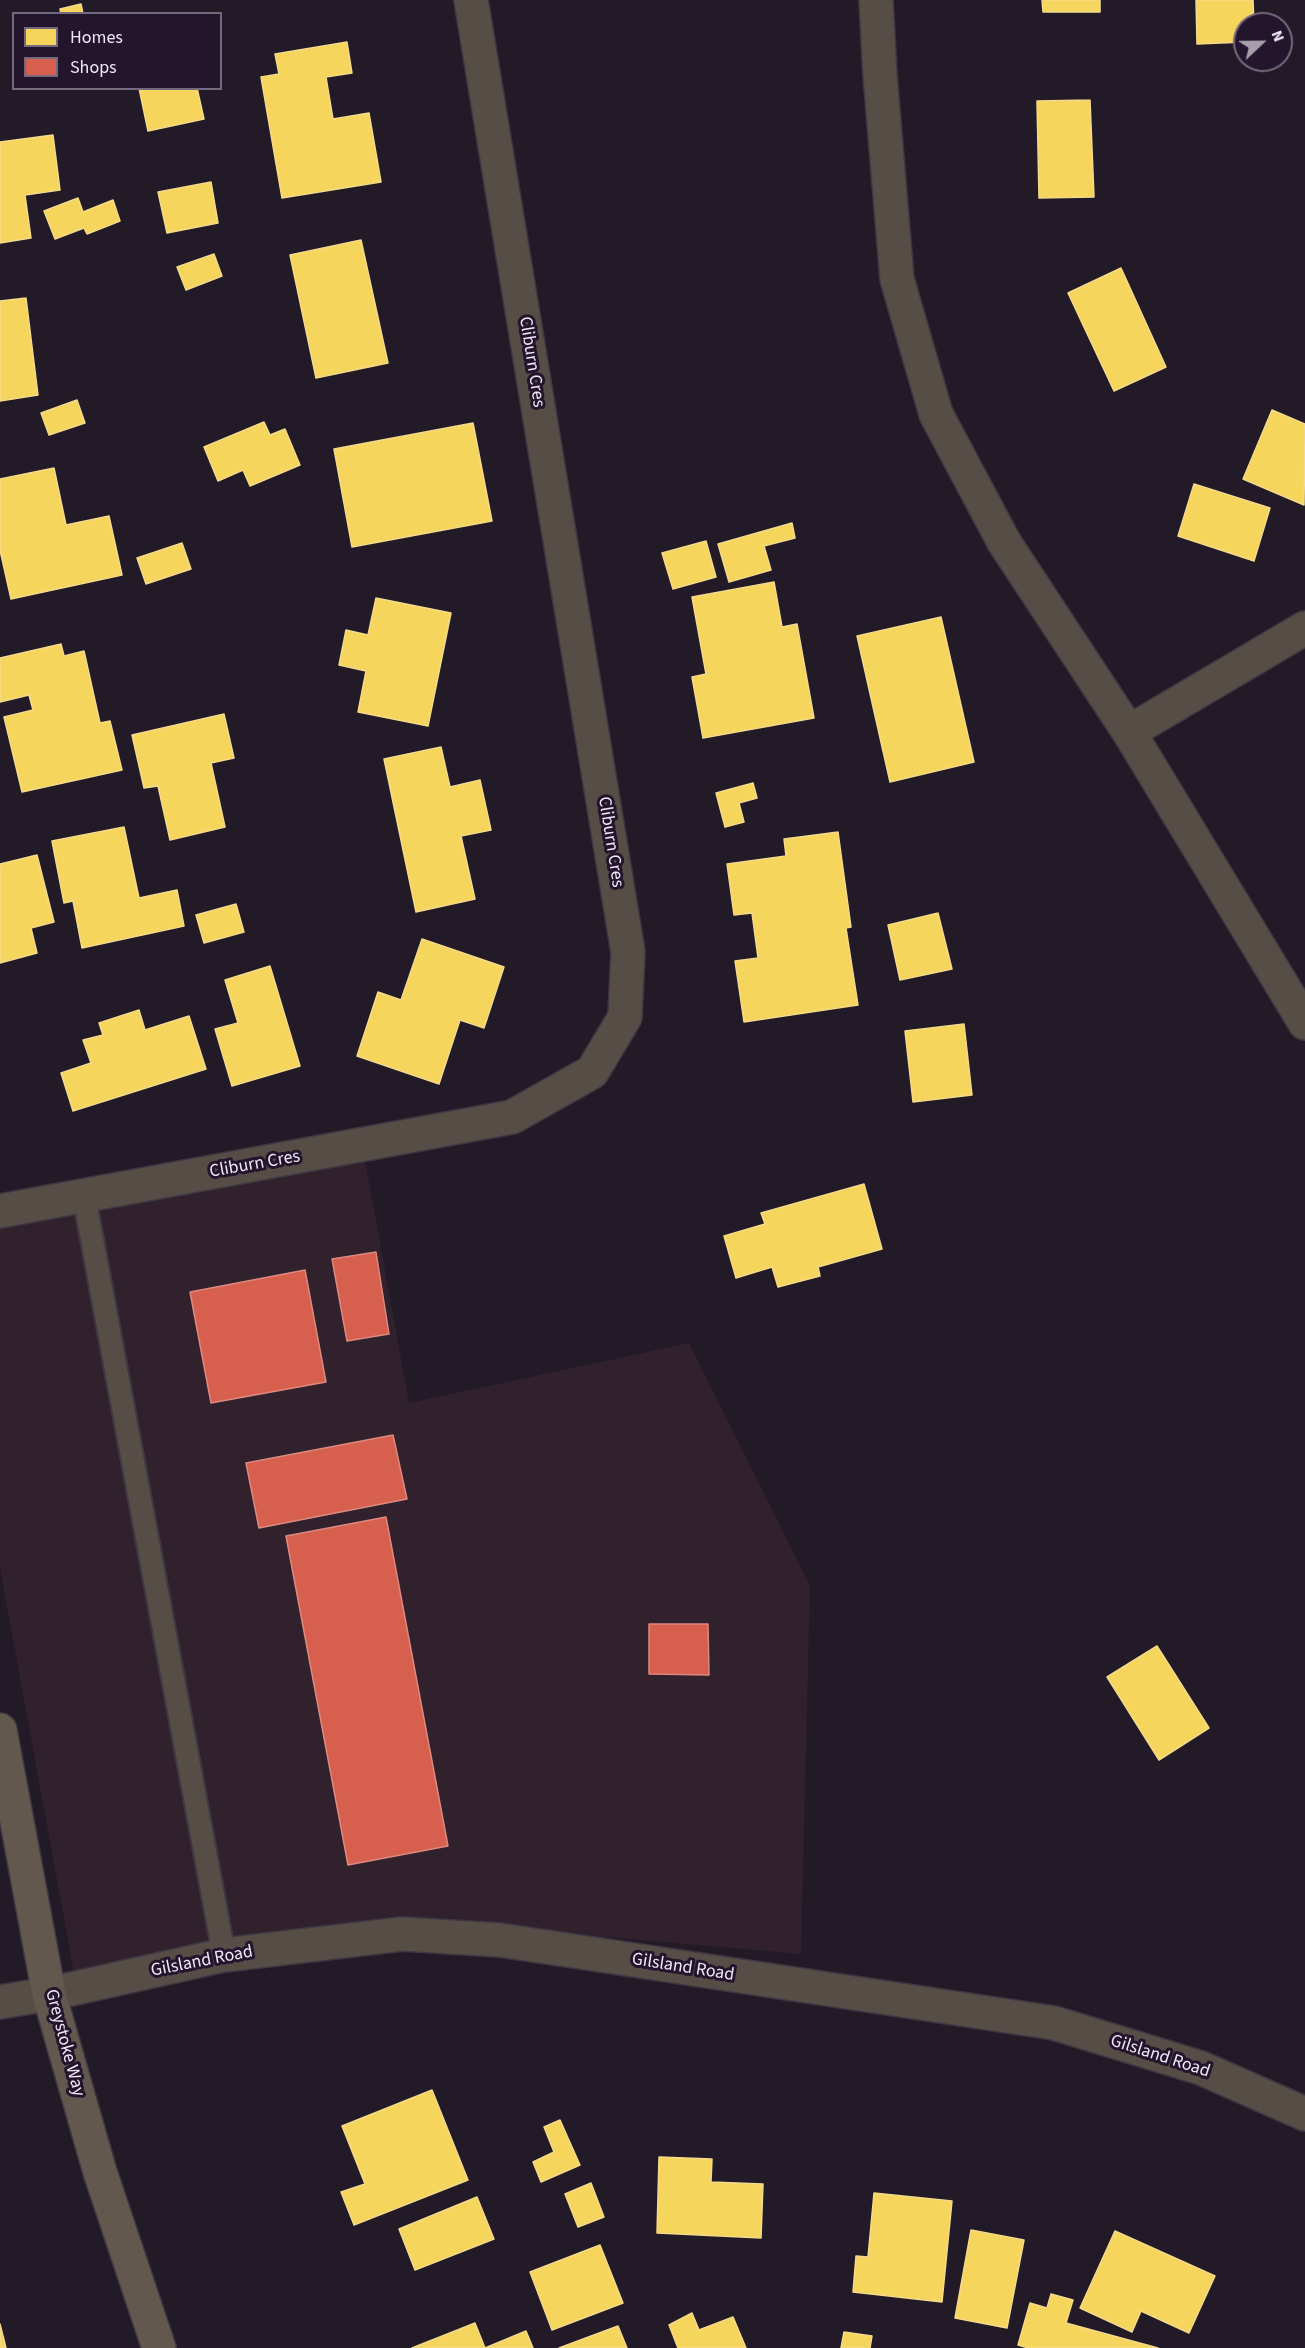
<!DOCTYPE html>
<html>
<head>
<meta charset="utf-8">
<style>
	body { margin:0 }
	#map { position:relative; width:1305px; height:2348px; overflow:hidden; background:#221a27; font-family:"Source Sans 3",sans-serif }
	canvas { display:block }
	.legend { position:absolute; left:12px; top:12px; width:210px; height:78px; box-sizing:border-box; background:#23152c; border:2px solid #75697d; margin:0; padding:8px 10px; list-style:none; font-size:18px; color:#f0e7f7 }
	.legend li { display:flex; align-items:center; gap:12px; height:30px }
	.legend b { width:30px; border:2px solid #75697d }
	.north { position:absolute; left:1233px; top:12px; width:60px; height:60px; box-sizing:border-box; background:#23152c; border:2px solid #75697d; border-radius:50%; rotate:68deg; font-size:16px; font-weight:700; line-height:24px; text-align:center; color:#f0e7f7 }
	.north::after { content:''; display:block; margin:auto; width:21px; height:27px; background:#a89fae; clip-path:polygon(50% 0,100% 100%,50% 72%,0 100%) }
</style>
</head>
<body>
<div id="map">
<canvas width="1305" height="2348"></canvas>
<ul class="legend">
<li><b style="height:16px;background:#f6d55c"></b>Homes</li>
<li><b style="height:16px;background:#d6604d"></b>Shops</li>
</ul>
<div class="north">N</div>
</div>
<script>
const c = document.querySelector('canvas').getContext('2d');
c.lineJoin = 'round';
function fillPath(path, color) {
  c.fillStyle = color;
  c.fill(path, 'evenodd');
}
function poly(rows) {
  const path = new Path2D();
  for (const r of rows) {
    path.moveTo(r[0], r[1]);
    for (let i = 2; i < r.length; i += 2) path.lineTo(r[i], r[i + 1]);
  }
  return path;
}
function trace(path, color, width, dash) {
  c.strokeStyle = color;
  c.lineWidth = width;
  c.lineCap = dash ? 'butt' : 'round';
  c.setLineDash(dash || []);
  c.stroke(path);
}
function label(font, color, halo, rows, align = 'center') {
  c.font = font + ' "Source Sans 3",sans-serif';
  c.lineWidth = 6;
  c.setLineDash([]);
  c.textBaseline = 'middle';
  c.strokeStyle = halo;
  c.fillStyle = color;
  for (const [text, x, y, turn = 0] of rows) {
    c.save();
    c.translate(x, y);
    c.rotate((+turn || 0) * Math.PI / 180);
    c.textAlign = isNaN(turn) ? turn : align;
    if (halo) c.strokeText(text, 0, 0);
    c.fillText(text, 0, 0);
    c.restore();
  }
}
const commercial = poly([
	[365,1160,409,1403,689,1343,810,1586,801,1954,500,1928,393,1916,74,1973,0,1568,0,1225]
]);
const homes = poly([
	[1042,0,1100,0,1100,12,1043,12,1042,0],
	[1196,0,1253,0,1254,24,1245,24,1245,42,1197,44,1196,0],
	[81,4,83,14,61,14,60,9,81,4],
	[347,42,352,73,326,77,333,119,369,113,381,182,282,198,261,77,279,74,275,54,347,42],
	[139,88,197,88,204,119,148,131,139,88],
	[1090,100,1094,197,1039,198,1037,101,1090,100],
	[53,135,60,190,25,195,31,238,0,243,0,142,53,135],
	[211,182,218,223,167,233,158,192,211,182],
	[78,198,83,212,113,200,120,221,87,234,84,228,55,239,44,211,78,198],
	[361,240,388,363,316,378,290,255,361,240],
	[214,254,222,276,186,290,177,267,214,254],
	[1121,268,1166,367,1114,391,1068,293,1121,268],
	[26,298,38,395,0,401,0,301,26,298],
	[77,400,85,423,49,435,41,413,77,400],
	[1272,410,1305,424,1304,505,1243,479,1272,410],
	[264,422,270,435,285,429,300,465,250,486,243,470,218,481,204,447,264,422],
	[473,423,492,521,352,547,334,449,473,423],
	[54,468,66,525,109,516,122,575,11,599,0,550,0,479,54,468],
	[1194,484,1270,508,1254,561,1178,536,1194,484],
	[792,523,795,538,764,546,771,570,729,582,718,544,792,523],
	[706,541,716,577,673,589,662,553,706,541],
	[182,543,191,569,146,584,137,558,182,543],
	[774,582,782,627,797,624,814,718,703,738,692,677,706,674,692,597,774,582],
	[376,598,451,613,428,726,358,712,366,671,339,665,346,630,368,635,376,598],
	[941,617,974,762,890,782,857,636,941,617],
	[61,644,64,656,84,651,100,723,110,721,122,770,22,792,4,717,33,710,29,695,0,702,0,658,61,644],
	[224,714,234,758,211,763,225,827,170,840,158,786,144,788,132,735,224,714],
	[441,747,450,787,480,780,491,830,461,836,475,899,416,912,384,759,441,747],
	[753,783,757,798,739,803,744,822,725,827,716,793,753,783],
	[124,827,139,898,177,890,184,926,82,948,73,901,64,903,52,841,124,827],
	[838,832,851,927,846,928,858,1005,744,1022,735,961,758,958,752,913,734,915,727,864,786,856,784,839,838,832],
	[37,855,54,922,31,928,37,953,0,963,0,864,37,855],
	[236,904,244,932,204,943,196,915,236,904],
	[938,913,952,969,900,980,888,925,938,913],
	[422,939,504,967,484,1028,460,1020,439,1084,357,1056,378,992,401,1000,422,939],
	[270,966,300,1066,232,1086,215,1029,238,1023,225,980,270,966],
	[139,1010,145,1030,189,1016,206,1069,73,1111,61,1073,91,1063,83,1040,103,1035,99,1023,139,1010],
	[964,1024,972,1095,913,1102,905,1031,964,1024],
	[864,1184,882,1249,818,1267,820,1276,778,1287,772,1267,736,1278,724,1236,765,1224,761,1213,864,1184],
	[1157,1646,1209,1728,1159,1760,1107,1677,1157,1646],
	[432,2090,468,2180,354,2225,341,2192,365,2184,342,2126,432,2090],
	[560,2120,580,2165,541,2182,533,2162,554,2152,544,2127,560,2120],
	[659,2157,712,2159,711,2182,763,2184,761,2238,657,2233,659,2157],
	[591,2183,604,2217,578,2227,565,2194,591,2183],
	[874,2193,952,2201,942,2302,853,2292,856,2256,868,2257,874,2193],
	[477,2197,494,2239,415,2270,399,2229,477,2197],
	[971,2230,1024,2240,1007,2328,955,2318,971,2230],
	[1115,2231,1215,2276,1189,2333,1141,2311,1132,2332,1080,2308,1115,2231],
	[600,2245,623,2303,552,2330,530,2272,600,2245],
	[1051,2294,1073,2300,1066,2323,1158,2348,1028,2348,1018,2345,1030,2303,1047,2308,1051,2294],
	[692,2313,699,2330,733,2317,746,2348,678,2348,669,2325,692,2313],
	[475,2323,485,2348,526,2331,533,2348,412,2348,475,2323],
	[0,2324,6,2348,0,2348,0,2324],
	[618,2326,627,2348,559,2348,618,2326],
	[844,2332,872,2336,870,2348,841,2348,844,2332]
]);
const shops = poly([
	[376,1252,389,1334,347,1341,332,1259,376,1252],
	[305,1270,326,1382,211,1403,190,1292,305,1270],
	[393,1435,407,1499,259,1528,246,1463,393,1435],
	[386,1517,448,1846,348,1865,286,1536,386,1517],
	[649,1624,708,1624,709,1675,649,1674,649,1624]
]);
const lane = poly([
	[84,1196,224,1955]
]);
const street = poly([
	[876,0,880,75,897,279,936,414,1004,542,1129,732,1305,1023],
	[1129,732,1305,628],
	[0,1211,512,1117,592,1072,625,1017,628,952,471,0],
	[0,2002,49,1994,224,1955,402,1934,500,1940,1054,2023,1201,2068,1305,2114]
]);
const secondary = poly([
	[0,1730,49,1994,100,2172,159,2348]
]);
const streetNames = [
	["Cliburn Cres",531,362,81],
	["Cliburn Cres",610,842,81],
	["Cliburn Cres",255,1165,-10],
	["Gilsland Road",202,1962,-11],
	["Gilsland Road",683,1968,9],
	["Greystoke Way",64,2043,75],
	["Gilsland Road",1160,2057,18]
];
fillPath(commercial, '#30212c');
fillPath(homes, '#f6d55c');
trace(homes, '#f4da8a', 1.5);
fillPath(shops, '#d6604d');
trace(shops, '#de8880', 1.5);
trace(lane, '#3e3843', 26);
trace(street, '#3e3843', 36);
trace(secondary, '#3e3843', 36);
trace(lane, '#554d46', 22);
trace(street, '#554d46', 33);
trace(secondary, '#62584e', 33);
label('18px', '#f0e7f7', '#23152c', streetNames);
</script>
</body>
</html>
